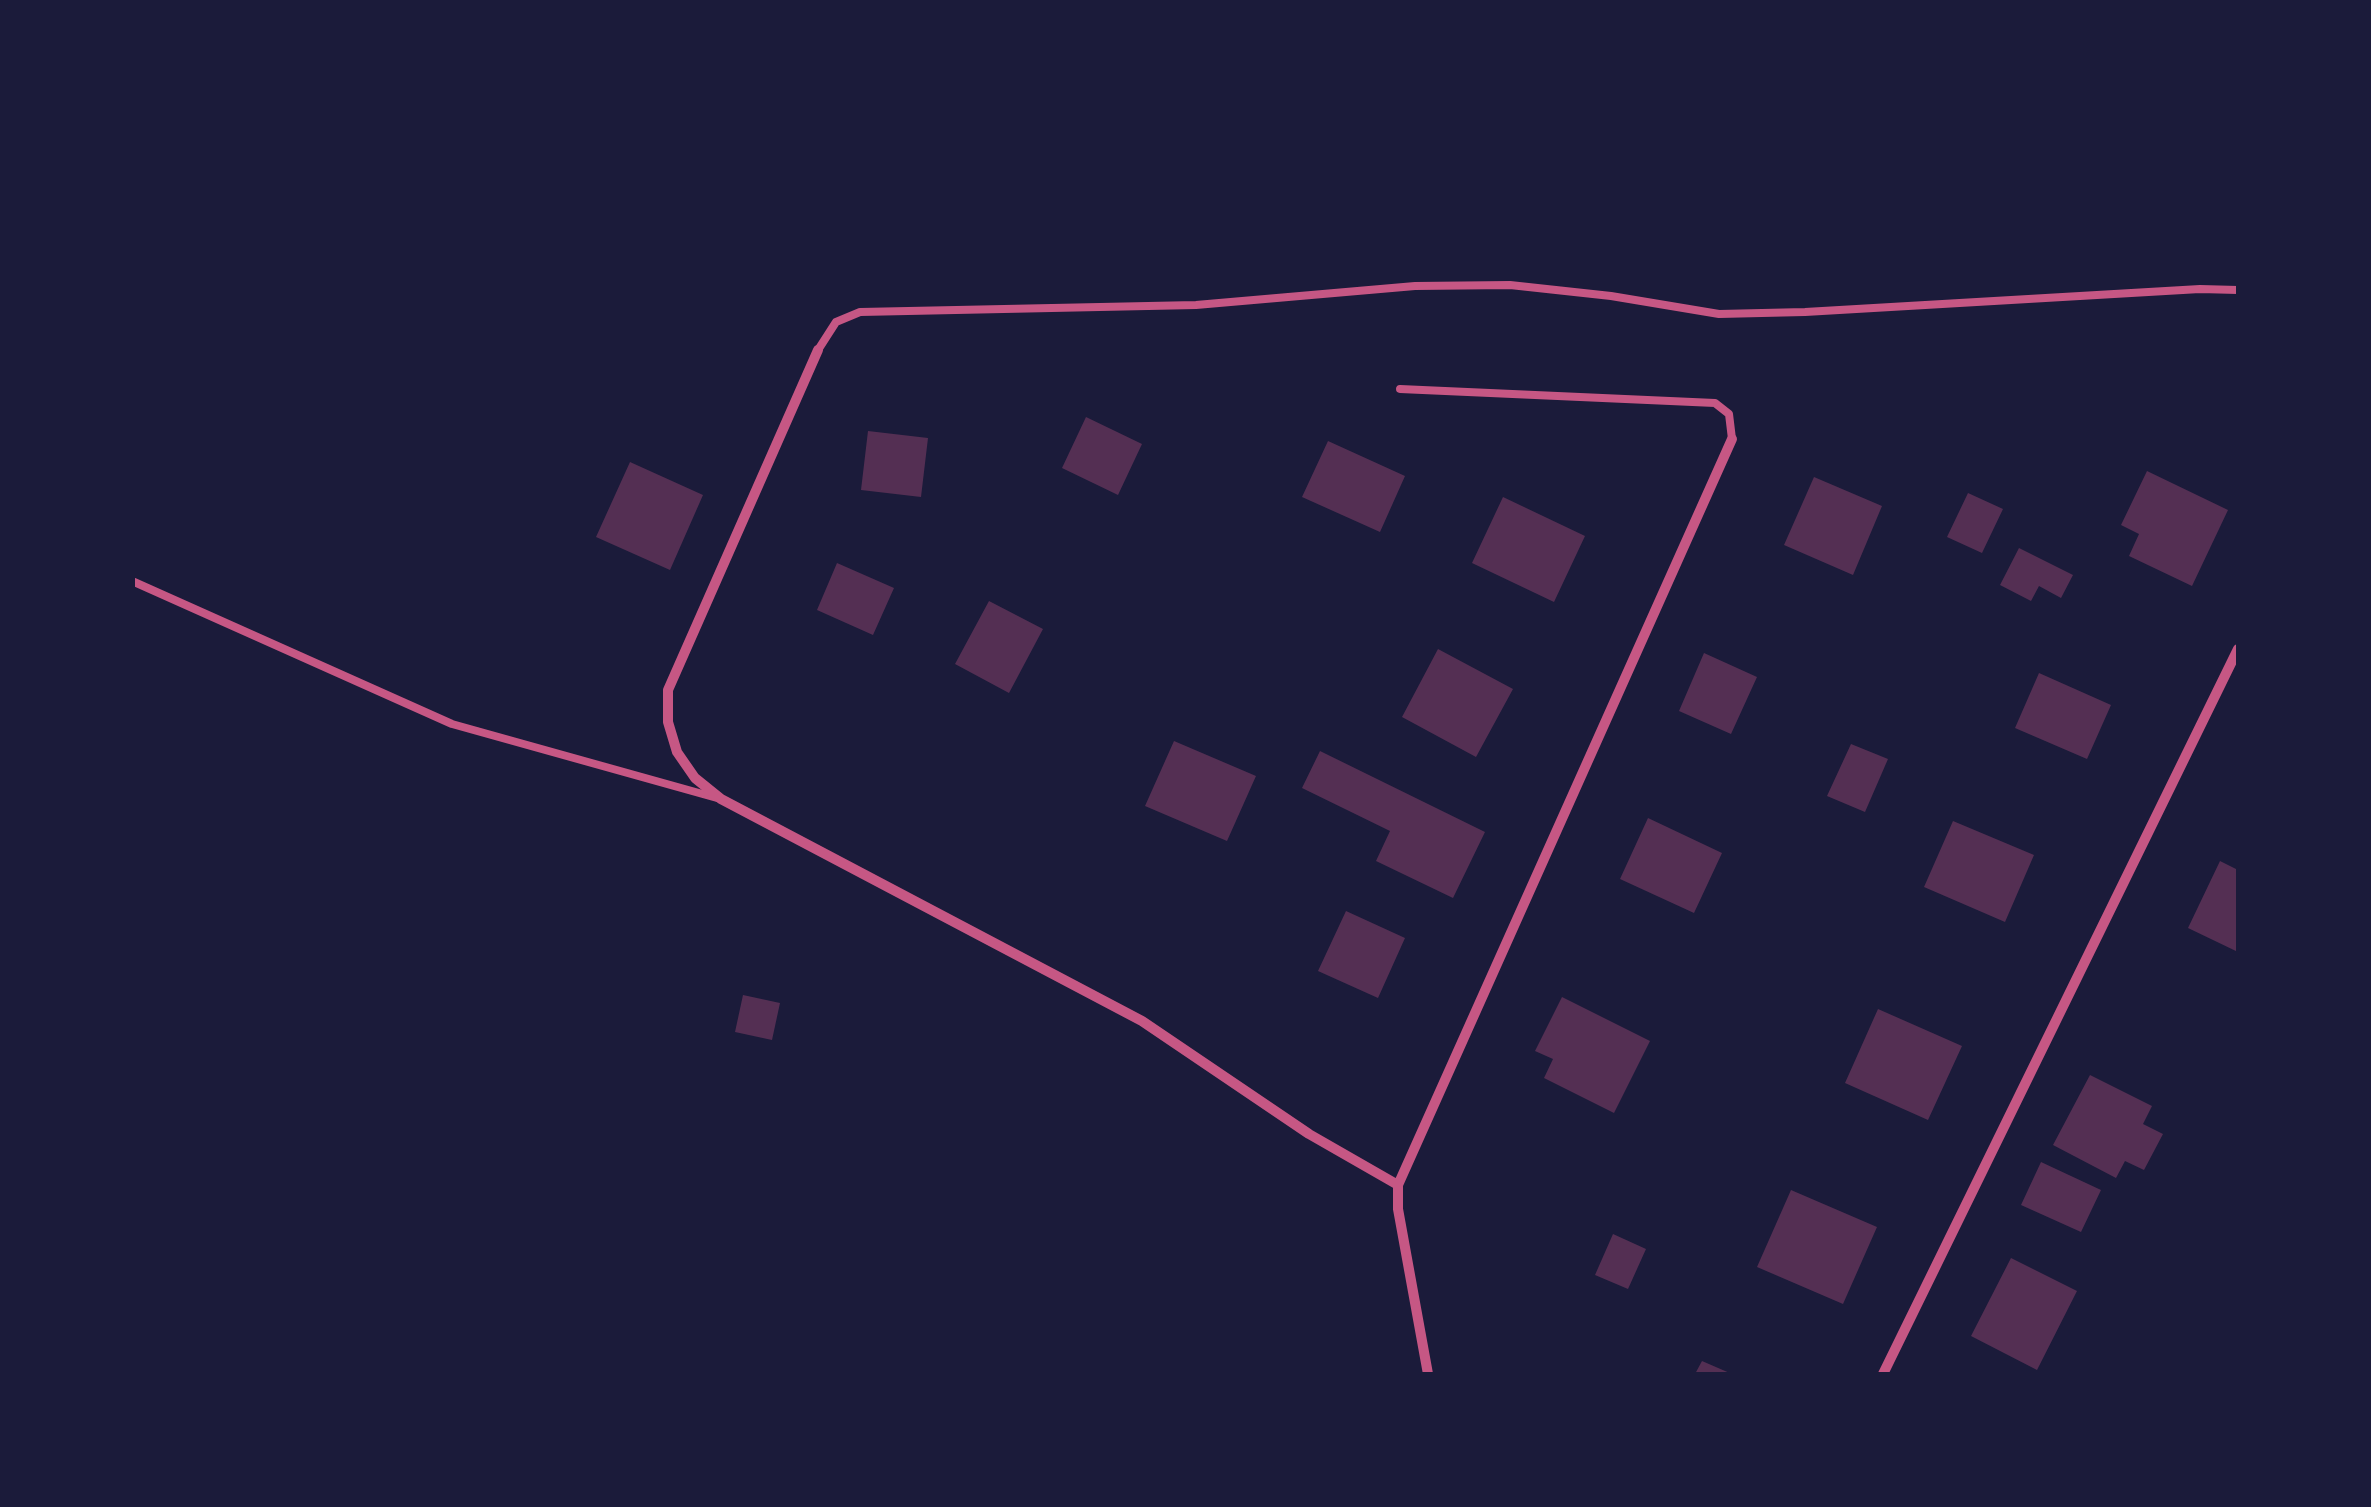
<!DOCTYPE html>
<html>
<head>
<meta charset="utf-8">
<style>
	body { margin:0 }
	#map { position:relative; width:2371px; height:1507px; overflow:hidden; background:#1b1b3a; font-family:Overpass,sans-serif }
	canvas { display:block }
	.frame { position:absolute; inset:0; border:135px solid #1b1b3a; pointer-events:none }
</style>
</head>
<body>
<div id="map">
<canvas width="2371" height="1507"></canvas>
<div class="frame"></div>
</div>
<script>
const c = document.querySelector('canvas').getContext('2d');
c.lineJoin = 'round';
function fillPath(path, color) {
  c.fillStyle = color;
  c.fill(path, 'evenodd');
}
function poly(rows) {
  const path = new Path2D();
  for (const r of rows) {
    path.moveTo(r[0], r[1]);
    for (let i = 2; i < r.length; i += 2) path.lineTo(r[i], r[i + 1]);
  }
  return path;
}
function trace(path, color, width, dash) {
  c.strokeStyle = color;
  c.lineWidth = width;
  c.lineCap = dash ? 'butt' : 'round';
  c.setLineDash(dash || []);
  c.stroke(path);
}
const building = poly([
	[1086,417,1142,444,1118,495,1062,468],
	[868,431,928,438,921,497,861,490],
	[1328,441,1405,476,1380,532,1302,497],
	[630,462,703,495,670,570,596,537],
	[2147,471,2228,510,2192,586,2129,556,2139,534,2121,525],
	[1814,477,1882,506,1853,575,1784,545],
	[1968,493,2003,509,1982,553,1947,537],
	[1503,497,1585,536,1554,602,1472,563],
	[2019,548,2073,575,2061,598,2039,586,2031,601,2000,585],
	[837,563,894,588,873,635,817,610],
	[989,601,1043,629,1009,693,955,664],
	[1438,649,1513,689,1476,757,1402,717],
	[1704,653,1757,677,1731,734,1679,711],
	[2039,673,2111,705,2087,759,2015,728],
	[1174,741,1256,776,1227,841,1145,806],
	[1851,744,1888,759,1865,812,1827,796],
	[1320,751,1485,832,1453,898,1376,861,1390,831,1302,788],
	[1648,818,1722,853,1694,913,1620,879],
	[1953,821,2034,855,2005,922,1924,887],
	[2220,861,2238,870,2238,952,2188,928],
	[1346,911,1405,938,1378,998,1318,971],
	[743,995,780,1003,772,1040,735,1032],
	[1562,997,1650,1041,1614,1113,1544,1078,1553,1059,1535,1051],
	[1878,1009,1962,1046,1928,1120,1845,1083],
	[2090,1075,2152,1106,2143,1124,2163,1134,2144,1170,2125,1161,2116,1178,2053,1145],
	[2041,1162,2101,1190,2081,1232,2021,1205],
	[1791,1190,1877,1227,1843,1304,1757,1267],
	[1613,1234,1646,1249,1628,1289,1595,1275],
	[2011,1258,2077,1291,2037,1370,1971,1336],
	[1702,1361,1732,1374,1695,1374]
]);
const service = poly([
	[818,350,836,322,860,312,1196,305,1415,286,1510,285,1611,296,1719,314,1805,312,2200,289,2238,290],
	[1400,389,1715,403,1729,414,1732,439],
	[132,581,452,724,717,798]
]);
const minor = poly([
	[818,350,668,690,668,722,677,752,695,778,721,799,1142,1021,1309,1134,1398,1185],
	[1428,1374,1398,1209,1398,1185,1732,439],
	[1883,1374,2238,649]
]);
fillPath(building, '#542f53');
trace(service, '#c65784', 8);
trace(minor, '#c65784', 10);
</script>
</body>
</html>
